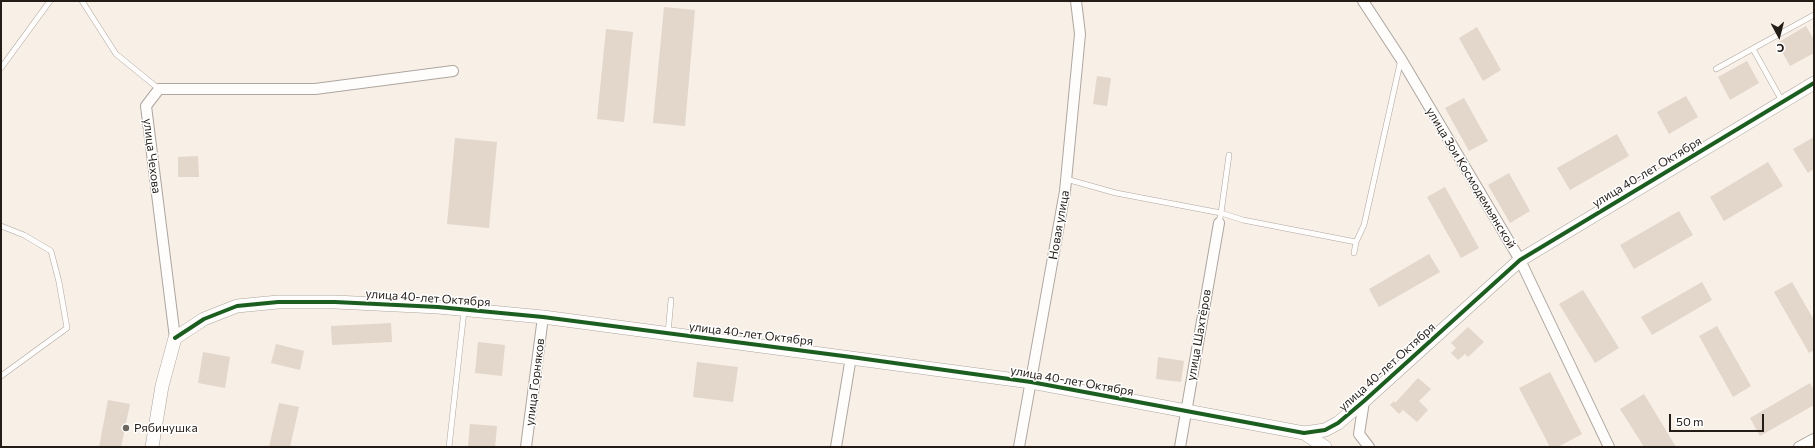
<!DOCTYPE html>
<html>
<head>
<meta charset="utf-8">
<style>
	body { margin:0 }
	#map { position:relative; width:1815px; height:448px; overflow:hidden; background:#f8efe7; font-family:Commissioner,sans-serif }
	canvas { display:block }
	.frame { position:absolute; inset:0; border:2px solid #231c17; pointer-events:none }
	.north { position:absolute; left:1759px; top:16px; width:40px; height:40px; -webkit-text-stroke:3px #fff; paint-order:stroke; rotate:173deg; font-size:11px; font-weight:700; line-height:16px; text-align:center; color:#231c17 }
	.north::after { content:''; display:block; margin:auto; width:14px; height:18px; background:#231c17; clip-path:polygon(50% 0,100% 100%,50% 72%,0 100%) }
	.scale { position:absolute; left:1669px; top:414px; width:95px; height:18px; box-sizing:border-box; border:2px solid #231c17; border-top:0; padding-left:5px; font-size:12px; line-height:14px; white-space:nowrap; color:#231c17; -webkit-text-stroke:3px #fff; paint-order:stroke }
</style>
</head>
<body>
<div id="map">
<canvas width="1815" height="448"></canvas>
<div class="frame"></div>
<div class="north">С</div>
<div class="scale">50 m</div>
</div>
<script>
const c = document.querySelector('canvas').getContext('2d');
c.lineJoin = 'round';
function fillPath(path, color) {
  c.fillStyle = color;
  c.fill(path, 'evenodd');
}
function poly(rows) {
  const path = new Path2D();
  for (const r of rows) {
    path.moveTo(r[0], r[1]);
    for (let i = 2; i < r.length; i += 2) path.lineTo(r[i], r[i + 1]);
  }
  return path;
}
function trace(path, color, width, dash) {
  c.strokeStyle = color;
  c.lineWidth = width;
  c.lineCap = dash ? 'butt' : 'round';
  c.setLineDash(dash || []);
  c.stroke(path);
}
function label(font, color, halo, rows, align = 'center') {
  c.font = font + ' Commissioner,sans-serif';
  c.lineWidth = 3;
  c.setLineDash([]);
  c.textBaseline = 'middle';
  c.strokeStyle = halo;
  c.fillStyle = color;
  for (const [text, x, y, turn = 0] of rows) {
    c.save();
    c.translate(x, y);
    c.rotate((+turn || 0) * Math.PI / 180);
    c.textAlign = isNaN(turn) ? turn : align;
    if (halo) c.strokeText(text, 0, 0);
    c.fillText(text, 0, 0);
    c.restore();
  }
}
const building = poly([
	[664,7,695,10,685,126,653,123],
	[1806,26,1814,40,1814,53,1790,66,1777,43],
	[1477,27,1501,70,1483,81,1459,38],
	[606,29,633,32,624,122,597,119],
	[1747,61,1759,83,1730,100,1718,77],
	[1097,76,1111,78,1107,106,1093,104],
	[1686,96,1698,117,1669,134,1657,112],
	[1464,98,1488,141,1469,151,1445,108],
	[1617,134,1629,156,1570,190,1557,168],
	[1814,137,1814,169,1808,173,1793,149],
	[455,138,497,142,489,228,447,224],
	[198,156,199,177,178,177,178,157],
	[1768,162,1783,186,1724,221,1710,197],
	[1509,173,1530,211,1510,223,1488,185],
	[1445,187,1479,248,1461,258,1427,197],
	[1679,211,1693,235,1634,269,1620,245],
	[1429,254,1440,272,1379,307,1369,289],
	[1702,282,1712,300,1652,335,1641,317],
	[1792,282,1814,320,1814,350,1809,353,1774,292],
	[1583,290,1619,348,1595,363,1559,304],
	[391,323,392,342,332,345,331,326],
	[1717,326,1751,386,1733,397,1699,336],
	[1468,327,1484,342,1468,357,1465,354,1458,360,1451,353,1456,348,1451,343],
	[478,342,505,345,502,376,475,373],
	[276,344,304,351,300,370,271,363],
	[203,352,230,357,225,388,198,383],
	[1158,357,1184,361,1181,382,1156,379],
	[697,362,738,367,733,402,693,397],
	[1550,372,1582,434,1558,447,1550,447,1519,388],
	[1418,378,1431,389,1419,401,1428,410,1417,422,1403,410,1399,414,1390,405,1394,401,1395,403],
	[1810,383,1814,390,1814,405,1760,436,1750,418],
	[1644,394,1676,447,1644,447,1620,409],
	[108,400,130,404,121,447,99,447],
	[279,403,299,407,290,447,269,447],
	[470,424,497,426,495,447,468,447]
]);
const service = poly([
	[82,1,116,54,159,89],
	[1753,49,1782,101],
	[1,68,50,1],
	[1716,69,1814,15],
	[1229,155,1221,213,1243,220,1356,242,1354,253],
	[1066,179,1116,193,1221,213,1219,223],
	[1,226,24,235,51,251,59,282,67,328,1,376],
	[1356,242,1364,225,1401,59],
	[668,333,671,300],
	[449,447,464,311]
]);
const minor = poly([
	[1363,1,1401,59,1520,260,1609,447],
	[175,338,146,106,159,89,315,89,453,71],
	[1364,401,1359,434,1369,447],
	[526,447,543,317],
	[836,447,851,357],
	[1019,447,1065,191,1080,34,1076,1],
	[1180,447,1219,223],
	[1799,447,1814,439]
]);
const tertiary = poly([
	[1304,433,1325,447],
	[152,447,162,386,175,338,204,319,237,306,278,302,335,302,438,307,543,317,1031,382,1304,433,1325,430,1338,423,1364,401,1520,260,1814,83]
]);
const cycleway = poly([
	[175,338,204,319,237,306,278,302,335,302,438,307,543,317,851,357,1031,382,1304,433,1325,430,1338,423,1364,401,1520,260,1814,83]
]);
const markers = [
	[126,428,4,"#6e6660"]
];
const streetNames = [
	["улица Чехова",152,156,83],
	["улица 40-лет Октября",1647,172,-31],
	["улица Зои Космодемьянской",1471,178,59],
	["Новая улица",1059,225,-80],
	["улица 40-лет Октября",428,298,4],
	["улица 40-лет Октября",751,334,7],
	["улица Шахтёров",1199,335,-80],
	["улица 40-лет Октября",1387,367,-42],
	["улица 40-лет Октября",1072,381,10],
	["улица Горняков",535,382,-83]
];
const poiNames = [
	["Рябинушка",134,428]
];
fillPath(building, '#e3d6ca');
trace(service, '#ada6a0', 6);
trace(minor, '#ada6a0', 12);
trace(tertiary, '#ada6a0', 14);
trace(service, '#fefdfb', 5);
trace(minor, '#fefdfb', 10);
trace(tertiary, '#fefdfb', 13);
trace(cycleway, '#1b5e20', 4);
for (const [x, y, r, color] of markers) {
  const dot = new Path2D();
  dot.arc(x, y, r, 0, 2 * Math.PI);
  c.fillStyle = color;
  c.fill(dot);
  trace(dot, '#fff', 1.5);
}
label('12px', '#231c17', '#fff', streetNames);
label('12px', '#231c17', '#fff', poiNames, 'left');
</script>
</body>
</html>
